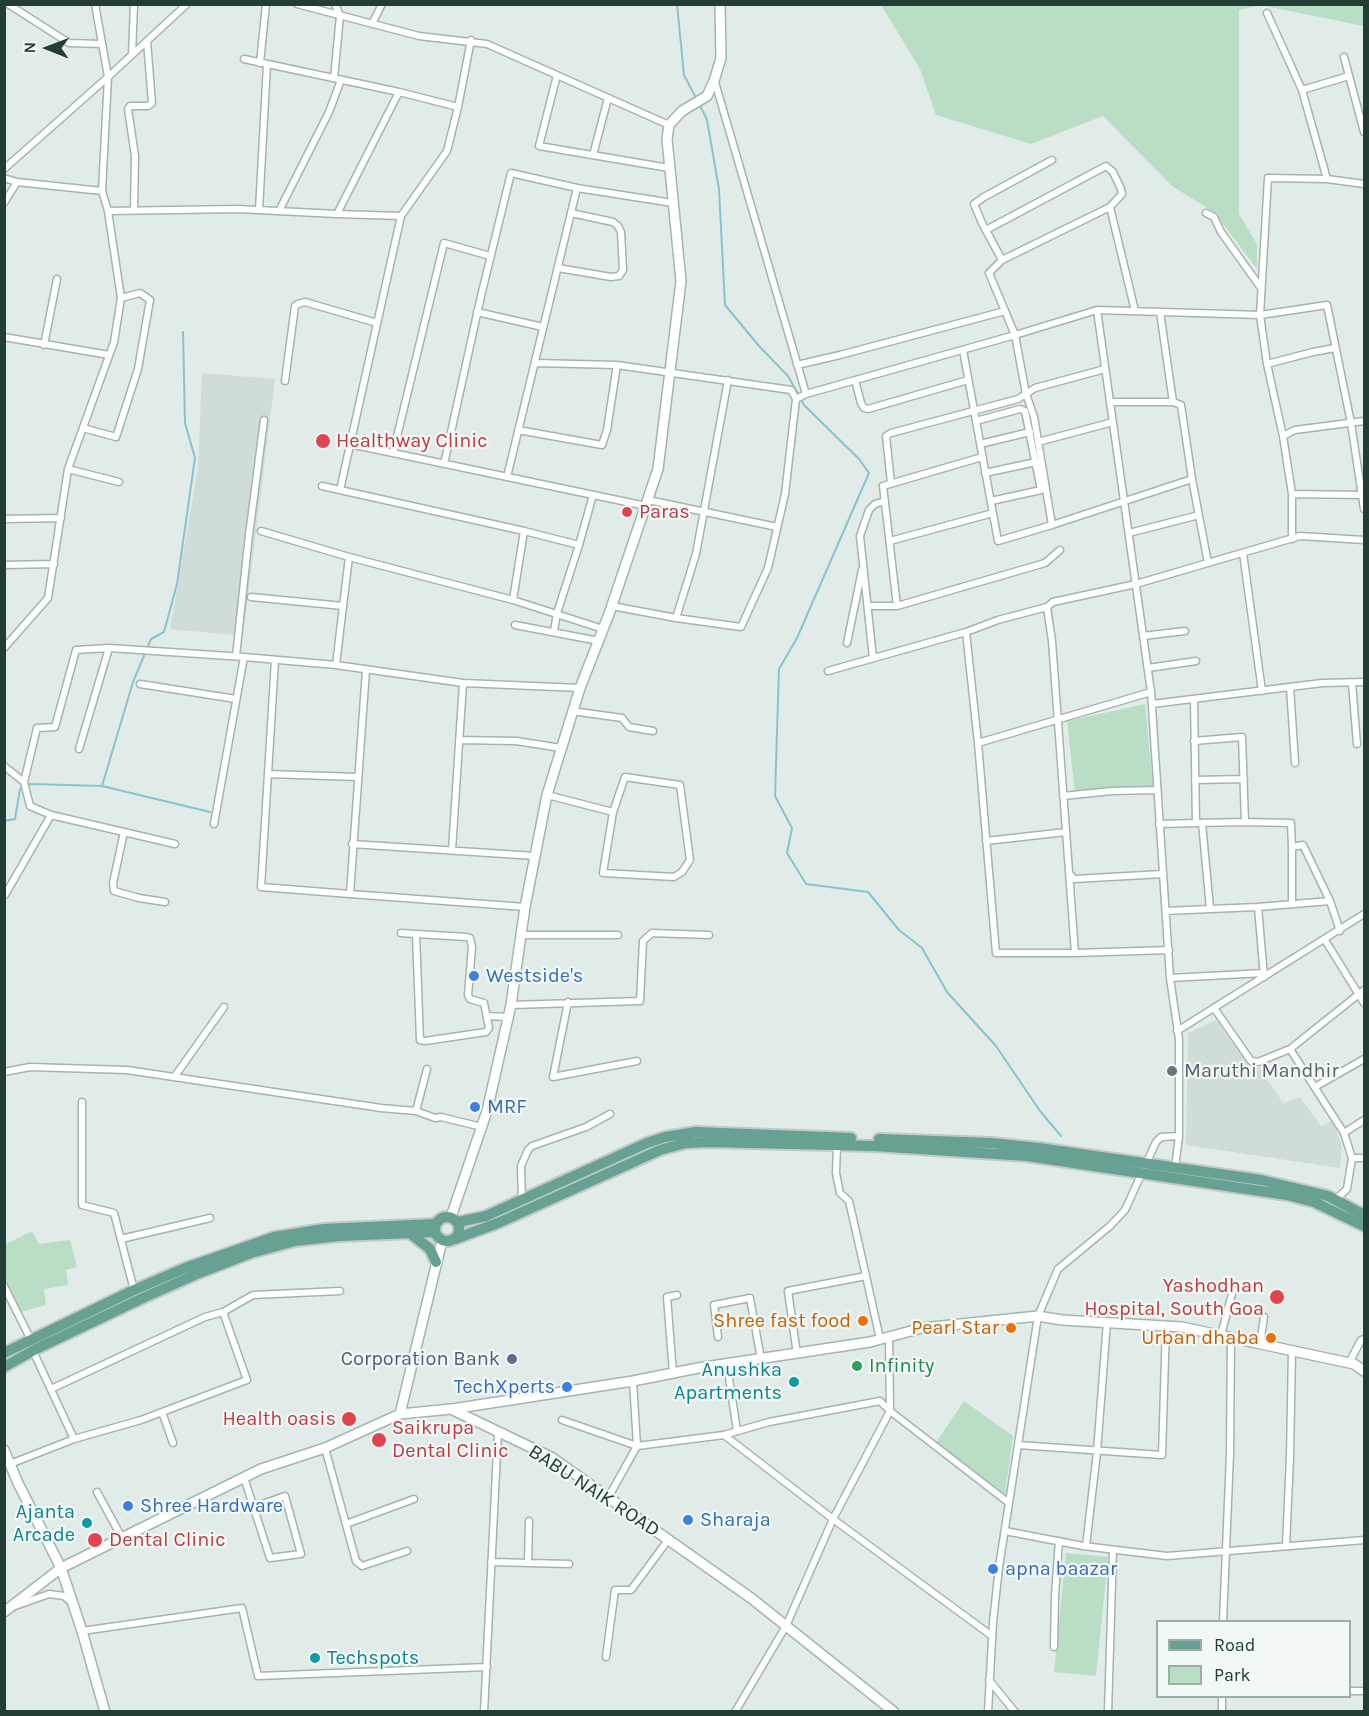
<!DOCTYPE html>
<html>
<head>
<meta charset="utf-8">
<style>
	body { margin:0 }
	#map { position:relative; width:1369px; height:1716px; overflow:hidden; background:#e1ece8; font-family:Karla,sans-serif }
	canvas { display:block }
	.frame { position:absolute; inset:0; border:6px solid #223c36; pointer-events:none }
	.legend { position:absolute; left:1156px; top:1620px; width:195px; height:78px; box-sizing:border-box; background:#f2f8f5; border:2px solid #9fada9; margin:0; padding:8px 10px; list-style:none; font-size:18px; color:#223c36 }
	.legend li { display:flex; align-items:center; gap:12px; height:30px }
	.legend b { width:30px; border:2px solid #9fada9 }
	.north { position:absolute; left:18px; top:18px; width:60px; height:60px; -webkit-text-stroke:4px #f2f8f5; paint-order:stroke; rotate:271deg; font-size:16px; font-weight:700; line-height:24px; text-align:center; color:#223c36 }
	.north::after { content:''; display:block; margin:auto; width:21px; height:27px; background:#223c36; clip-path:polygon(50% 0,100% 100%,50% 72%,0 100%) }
</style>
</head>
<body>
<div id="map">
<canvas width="1369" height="1716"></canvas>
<div class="frame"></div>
<ul class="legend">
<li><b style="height:8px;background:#66a194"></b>Road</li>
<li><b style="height:16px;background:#baddc5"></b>Park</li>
</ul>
<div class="north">N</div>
</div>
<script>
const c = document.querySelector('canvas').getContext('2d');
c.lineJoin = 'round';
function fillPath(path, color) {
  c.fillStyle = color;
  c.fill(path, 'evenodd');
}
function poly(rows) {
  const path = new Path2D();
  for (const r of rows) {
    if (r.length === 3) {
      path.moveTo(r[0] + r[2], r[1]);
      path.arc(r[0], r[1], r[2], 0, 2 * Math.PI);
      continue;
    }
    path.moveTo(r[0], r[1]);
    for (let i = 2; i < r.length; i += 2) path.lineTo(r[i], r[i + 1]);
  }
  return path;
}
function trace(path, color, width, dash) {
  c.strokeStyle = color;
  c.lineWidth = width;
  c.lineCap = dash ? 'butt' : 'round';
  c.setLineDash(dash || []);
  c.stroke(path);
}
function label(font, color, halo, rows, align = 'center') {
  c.font = font + ' Karla,sans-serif';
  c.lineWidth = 4.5;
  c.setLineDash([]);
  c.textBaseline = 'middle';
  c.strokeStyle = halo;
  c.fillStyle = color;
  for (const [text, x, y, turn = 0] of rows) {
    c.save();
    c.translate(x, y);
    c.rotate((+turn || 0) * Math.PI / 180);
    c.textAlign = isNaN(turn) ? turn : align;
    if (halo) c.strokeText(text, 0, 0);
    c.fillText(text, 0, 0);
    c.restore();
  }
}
const built = poly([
	[202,373,275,379,243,636,170,629,198,468],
	[1216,1020,1250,1067,1260,1068,1283,1103,1300,1097,1321,1126,1332,1121,1342,1145,1340,1168,1186,1145,1188,1033]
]);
const green = poly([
	[1364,4,1364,26,1260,5,1239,10,1239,214,1257,244,1257,269,1214,212,1172,186,1103,116,1031,144,936,115,920,69,881,5],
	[1145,704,1153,786,1075,793,1067,721],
	[32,1231,39,1244,70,1240,77,1267,66,1270,68,1285,44,1289,46,1305,20,1312,5,1279,4,1245],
	[964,1401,1013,1436,1005,1494,935,1444],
	[1066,1553,1108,1557,1096,1676,1054,1672]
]);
const stream = poly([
	[677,4,684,75,697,100],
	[700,105,707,120,719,189,725,305,759,346,788,376,804,405,859,459,869,473,797,638,779,669,775,796,792,828,787,853,806,884,868,892,899,930,922,948,947,992,996,1046,1040,1111,1061,1136],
	[102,786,133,682,151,639,164,632,177,584,195,458,185,423,183,332],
	[4,821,15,819,20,789,30,784,102,786,210,812]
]);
const street = poly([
	[8,4,69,43,102,44],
	[297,4,419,36,487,44,669,125],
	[1267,13,1302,90,1327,179,1268,178,1260,315,1267,364,1283,436,1292,494,1292,539],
	[372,24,382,4],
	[132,55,134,4],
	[1344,57,1364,132],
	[244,59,399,92],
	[260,63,266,4],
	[557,75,539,146,669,168],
	[334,78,340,16,335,4],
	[1302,90,1349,76],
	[458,107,471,40],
	[593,155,608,98],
	[4,169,108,77,95,4],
	[4,178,17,182,102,191],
	[1327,179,1364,184],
	[4,203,17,182],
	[1110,207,1135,311],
	[134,210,135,156,128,109,130,106,148,106,152,103,147,41],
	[259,210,267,64],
	[108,211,238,209,337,214,399,92,458,107,447,151,401,216,340,490],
	[279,211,329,112,341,80],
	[1206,213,1214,217,1221,232,1261,288],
	[337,214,401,216],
	[986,230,1106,166,1113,172,1121,189,1122,194,1110,207,1002,260,989,273,1005,311],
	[1002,260,982,223,974,204,984,197,1052,160],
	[558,268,611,277,619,276,623,270,621,232,618,226,613,222,571,213],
	[1097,310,1151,692,1170,978,1179,1039,1179,1136,1175,1168],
	[477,312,543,327],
	[4,337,109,355],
	[44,345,57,279],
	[963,350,998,541,1052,525,1034,417,1026,394,1015,335,1097,310,1260,315,1327,305,1351,423,1364,509],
	[535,363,617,365,791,390,796,399,806,394,715,82],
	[1267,364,1313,352,1335,348],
	[797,365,840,355,1005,311,1015,335,806,394],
	[855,380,861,403,864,408,868,409,968,380],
	[285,381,295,306,298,304,305,302,377,323],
	[1110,402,1173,402,1160,312],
	[1173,402,1181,405,1192,479,1208,563],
	[976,421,1020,409,1025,411,1041,490,991,501],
	[83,428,116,437,138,369,150,300,140,293,121,298],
	[518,430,602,445,607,430,617,365],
	[1283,436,1295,430,1364,421],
	[1038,442,1113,422],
	[350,444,646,506],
	[980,444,1030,432],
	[393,453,444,243,490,256],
	[444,464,481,296,511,173,577,188],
	[68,469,119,482],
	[985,473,1036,462],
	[507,477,577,188,673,203],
	[891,483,886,436,891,433,1018,399,1035,388,1105,369],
	[322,486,524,531,513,600],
	[1292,494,1363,495],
	[648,500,777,527],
	[4,519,61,518],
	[1052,525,1192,479],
	[261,531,349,557,513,600,603,629],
	[524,531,579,545,557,613,554,631],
	[1129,533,1199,515],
	[890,541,993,513],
	[579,545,593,495],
	[1243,553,1262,691],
	[4,565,54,564],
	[251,597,343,606,349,557],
	[612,606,676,618,741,627,768,568,785,494,796,399],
	[868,606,897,606,1045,563,1060,550],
	[897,606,883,486,982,457],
	[1047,607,1052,641,1075,953],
	[676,618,696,554,728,380],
	[515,625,599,641],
	[966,632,998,620,1047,607,1053,602,1136,584,1300,536,1364,540],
	[1143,636,1185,631],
	[847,643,862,570],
	[4,648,48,598,68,469,114,342,121,298,108,211,102,191,108,77,187,4],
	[236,656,249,535,264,420],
	[873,658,860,536,869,510,875,504,885,501],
	[275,660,261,887,350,894],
	[336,665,463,683,452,850],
	[1148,668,1196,661],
	[366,670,350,894,525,907],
	[828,671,966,632,978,743,996,953,1075,953,1169,950],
	[463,683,580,688],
	[1352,683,1357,744],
	[140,684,236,699],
	[1290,687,1295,763],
	[1152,704,1322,683,1364,682],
	[572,711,622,718,629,727,653,731],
	[459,740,516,741,561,748],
	[1194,741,1242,737,1245,822,1196,823],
	[978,743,1151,692],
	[79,749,109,648],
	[4,766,24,782,30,806,51,815,5,895],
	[268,774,357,777],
	[625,777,680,785,690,860,682,872,674,877,603,873,613,812,625,777],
	[1195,780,1244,779],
	[24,782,37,728,55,727,76,650,109,648,244,657],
	[547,795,613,812],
	[1063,796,1112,791,1157,790],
	[51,815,175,844],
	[1245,822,1291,823,1292,847],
	[214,824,244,657,336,665,343,606],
	[1159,824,1196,823,1194,699],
	[124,832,113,883,114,891,139,898,165,902],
	[986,841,1066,832],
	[352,844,535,856],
	[1070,874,1074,879,1163,874],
	[1292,904,1292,847,1303,845,1330,901],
	[1258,907,1330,901,1340,931],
	[1210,909,1258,907,1264,977],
	[1166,911,1210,909,1202,823],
	[401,933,416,934,467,937,470,938,472,947,468,995,470,999,484,1003,489,1028,486,1032,425,1041,420,1040,416,934],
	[521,935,618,935],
	[1325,940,1364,1003],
	[1170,978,1264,973],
	[568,1002,553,1077,637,1061],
	[511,1005,640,1001,643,941,652,933,709,935],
	[1214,1008,1251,1061,1258,1062,1290,1049,1344,1133,1364,1120],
	[487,1016,508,1017],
	[1177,1031,1364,914],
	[1290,1049,1364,990],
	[4,1072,30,1067,127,1070,381,1108,416,1111,435,1118,441,1117,482,1127],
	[175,1076,224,1007],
	[1315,1087,1364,1059],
	[82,1102,82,1205,114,1213,134,1290],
	[416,1111,427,1069],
	[1344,1133,1352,1158],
	[837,1145,836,1173,840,1193,849,1201,866,1276],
	[1335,1200,1347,1189,1352,1158,1364,1158],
	[522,1201,521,1166,528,1150,532,1146,586,1127,610,1114],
	[121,1239,210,1218],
	[4,1286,31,1340],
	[223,1312,253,1295,340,1291],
	[1221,1335,1233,1290],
	[718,1337,714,1305,750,1298,761,1359],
	[889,1337,890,1411],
	[1260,1344,1264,1317],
	[797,1354,788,1291,866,1276,880,1339],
	[1349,1363,1361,1340,1364,1339],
	[727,1364,737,1431],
	[673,1373,667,1297,677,1295],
	[51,1389,205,1317,223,1312,247,1380,141,1420,74,1439],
	[162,1412,173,1443],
	[562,1420,637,1446,724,1435,833,1519,890,1411,1009,1503],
	[724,1435,769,1422,880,1401,890,1411],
	[1018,1445,1162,1455,1166,1326],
	[325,1448,356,1561,362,1566,407,1551],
	[10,1464,74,1439,33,1351],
	[244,1477,247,1487,270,1558,301,1554,285,1496,254,1507],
	[97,1492,122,1538],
	[608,1498,637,1446,633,1381],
	[346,1524,414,1499],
	[1005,1531,1083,1546,1167,1556,1364,1540],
	[1086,1546,1097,1452,1107,1322],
	[1286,1546,1290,1457,1292,1350],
	[491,1562,569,1564],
	[528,1563,529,1521],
	[15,1606,49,1594,64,1596,72,1603],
	[1223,1622,1230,1454,1231,1337],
	[82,1631,242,1608,258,1676,487,1667],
	[1054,1647,1055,1595,1059,1541],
	[606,1657,615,1590,631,1590,668,1540],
	[989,1680,1015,1712],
	[1350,1691,1364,1691],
	[484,1712,498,1432],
	[735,1712,786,1626,833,1519,992,1636],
	[988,1712,993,1622,999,1567,1038,1316,1058,1269,1110,1226,1125,1210,1156,1142,1161,1137,1179,1136],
	[1108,1712,1113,1550],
	[1222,1712,1222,1696]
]);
const secondary = poly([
	[451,1217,487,1111,511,1005,525,907,547,795,580,688,609,614,658,469,681,281,667,139,669,125,682,111,707,96,714,81,721,58,720,4],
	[452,1409,633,1381,698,1368,870,1342,922,1328,1038,1316,1062,1320,1182,1327,1354,1364,1364,1371],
	[400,1414,442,1241],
	[4,1450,18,1483,61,1568,82,1631,105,1712],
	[4,1612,61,1568,261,1469,325,1448,400,1414,451,1409,551,1457,751,1598,894,1712]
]);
const primary = poly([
	[879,1139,991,1143,1039,1148,1261,1180,1328,1196,1364,1215],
	[447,1229,12],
	[458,1222,486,1216,647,1143,665,1137,696,1132,851,1138],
	[411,1234,430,1249,436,1262],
	[455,1239,498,1223,660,1150,686,1143,710,1142,874,1146,1027,1156,1287,1195,1314,1202,1364,1226],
	[4,1353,134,1290,185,1268,274,1237,324,1229,436,1224],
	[4,1367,36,1349,145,1297,199,1273,251,1253,295,1241,339,1236,435,1232]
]);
const markers = [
	[323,441,8,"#e0444e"],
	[627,512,6,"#e0444e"],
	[474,976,6,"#3f7fe0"],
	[1172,1071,6,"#6b7280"],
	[475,1107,6,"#3f7fe0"],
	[1277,1297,8,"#e0444e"],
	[863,1321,6,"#e8710a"],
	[1011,1328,6,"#e8710a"],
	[1271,1338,6,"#e8710a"],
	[512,1359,6,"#5c6f8a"],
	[857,1366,6,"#2e9e5b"],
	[794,1382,6,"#0f9aa8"],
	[567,1387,6,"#3f7fe0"],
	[349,1419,8,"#e0444e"],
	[379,1440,8,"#e0444e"],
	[128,1506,6,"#3f7fe0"],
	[688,1520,6,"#3f7fe0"],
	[87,1523,6,"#0f9aa8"],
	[95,1540,8,"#e0444e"],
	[993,1569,6,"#3f7fe0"],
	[315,1658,6,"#0f9aa8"]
];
const healthNames = [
	["Healthway Clinic",336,441],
	["Paras",639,512],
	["Yashodhan",1264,1286,"right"],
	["Hospital, South Goa",1264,1309,"right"],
	["Health oasis",336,1419,"right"],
	["Saikrupa",392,1428],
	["Dental Clinic",392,1451],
	["Dental Clinic",109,1540]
];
const shopNames = [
	["Westside's",486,976],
	["MRF",487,1107],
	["TechXperts",555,1387,"right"],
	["Shree Hardware",140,1506],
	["Sharaja",700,1520],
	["apna baazar",1005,1569]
];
const worshipNames = [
	["Maruthi Mandhir",1184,1071]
];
const foodNames = [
	["Shree fast food",851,1321],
	["Pearl Star",999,1328],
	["Urban dhaba",1259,1338]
];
const serviceNames = [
	["Corporation Bank",500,1359]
];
const leisureNames = [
	["Infinity",869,1366]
];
const cultureNames = [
	["Anushka",782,1370],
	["Apartments",782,1393],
	["Ajanta",75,1512],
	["Arcade",75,1535],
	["Techspots",327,1658,"left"]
];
const streetNames = [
	["BABU NAIK ROAD",594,1491,33]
];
fillPath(built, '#d0dcd7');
fillPath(green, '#baddc5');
trace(stream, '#8ac3d0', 2);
trace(street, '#a4b4af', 9);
trace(secondary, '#a0b7b0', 12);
trace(primary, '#c1c8c7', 14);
trace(street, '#fff', 6);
trace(secondary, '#fff', 9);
trace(primary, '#66a194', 10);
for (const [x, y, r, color] of markers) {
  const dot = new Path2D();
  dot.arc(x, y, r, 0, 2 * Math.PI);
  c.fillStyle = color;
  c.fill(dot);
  trace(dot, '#f2f8f5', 2);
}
label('20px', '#be3a42', '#f2f8f5', healthNames, 'left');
label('20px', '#366cbe', '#f2f8f5', shopNames, 'left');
label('20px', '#5b616d', '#f2f8f5', worshipNames, 'left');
label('20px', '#c56008', '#f2f8f5', foodNames, 'right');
label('20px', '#4e5e75', '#f2f8f5', serviceNames, 'right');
label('20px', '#27864d', '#f2f8f5', leisureNames, 'left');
label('20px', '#0d838f', '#f2f8f5', cultureNames, 'right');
label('20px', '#223c36', '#f2f8f5', streetNames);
</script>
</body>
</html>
